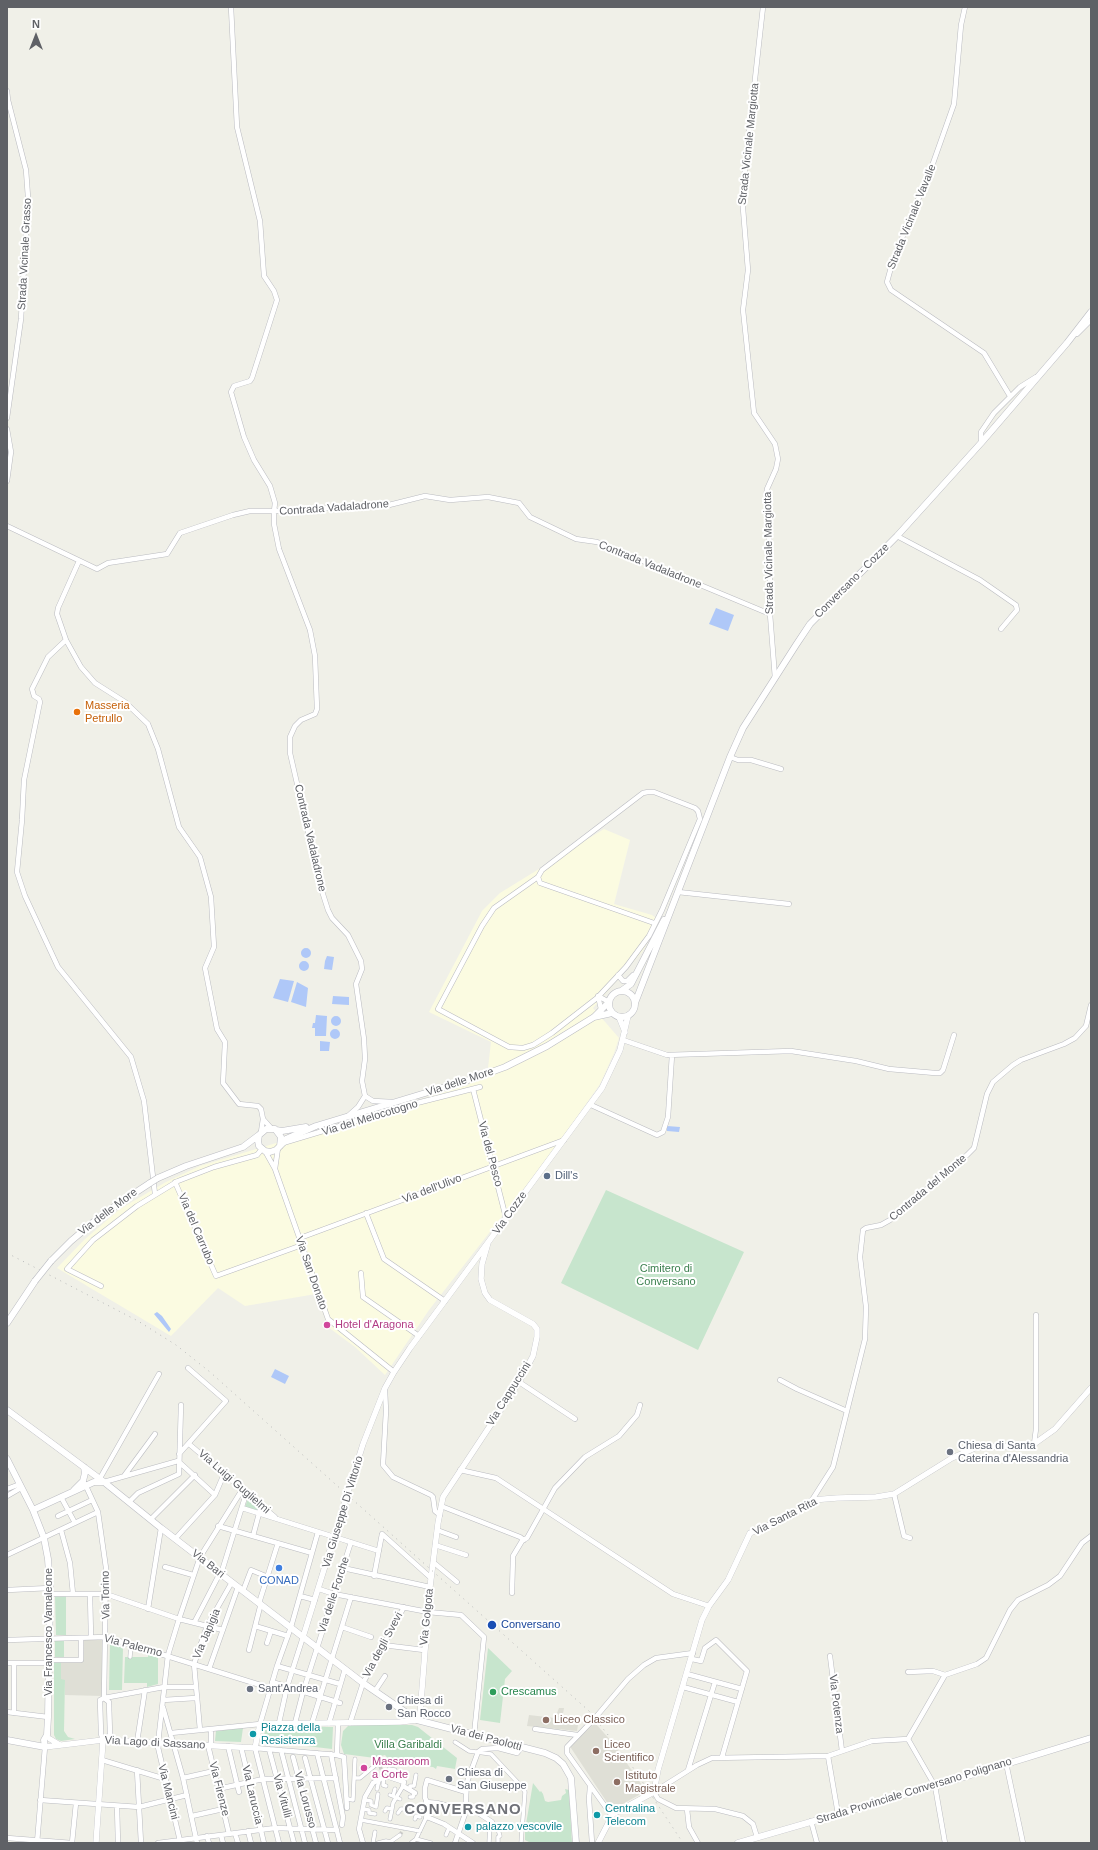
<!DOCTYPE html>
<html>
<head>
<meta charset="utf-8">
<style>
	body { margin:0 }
	#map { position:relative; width:1098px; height:1850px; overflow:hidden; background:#f0f0e8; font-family:Helvetica,sans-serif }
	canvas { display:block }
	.frame { position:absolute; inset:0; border:8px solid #5f6166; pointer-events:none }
	.north { position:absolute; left:16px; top:16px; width:40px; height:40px; -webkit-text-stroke:3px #fff; paint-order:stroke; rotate:0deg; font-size:11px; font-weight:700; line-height:16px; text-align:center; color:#5f6166 }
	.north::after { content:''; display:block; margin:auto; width:14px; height:18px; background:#5f6166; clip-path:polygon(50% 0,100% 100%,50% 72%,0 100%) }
</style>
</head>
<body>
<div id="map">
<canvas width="1098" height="1850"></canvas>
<div class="frame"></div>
<div class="north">N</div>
</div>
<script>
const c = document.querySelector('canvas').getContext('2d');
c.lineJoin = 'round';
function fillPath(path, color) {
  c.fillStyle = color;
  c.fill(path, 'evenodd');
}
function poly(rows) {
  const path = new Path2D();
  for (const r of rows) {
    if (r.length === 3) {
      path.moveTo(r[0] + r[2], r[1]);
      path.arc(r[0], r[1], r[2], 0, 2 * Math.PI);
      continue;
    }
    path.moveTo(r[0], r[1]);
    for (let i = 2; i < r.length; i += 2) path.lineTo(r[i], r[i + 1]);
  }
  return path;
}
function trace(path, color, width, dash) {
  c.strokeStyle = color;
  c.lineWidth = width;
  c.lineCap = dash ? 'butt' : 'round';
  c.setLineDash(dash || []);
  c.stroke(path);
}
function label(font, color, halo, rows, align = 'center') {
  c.font = font + ' Helvetica,sans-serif';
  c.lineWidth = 4;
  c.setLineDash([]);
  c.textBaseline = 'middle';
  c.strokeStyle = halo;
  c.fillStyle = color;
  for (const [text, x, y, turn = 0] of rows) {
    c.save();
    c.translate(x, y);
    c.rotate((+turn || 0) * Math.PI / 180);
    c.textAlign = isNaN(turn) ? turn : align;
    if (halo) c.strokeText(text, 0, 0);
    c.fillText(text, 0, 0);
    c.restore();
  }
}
const commercial = poly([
	[604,829,630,840,614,904,652,915,660,921,642,952,593,1008,619,1038,614,1053,600,1084,553,1151,429,1310,385,1375,355,1347,328,1327,316,1294,245,1306,218,1288,171,1336,57,1268,84,1240,120,1209,166,1182,200,1166,468,1085,488,1068,491,1042,429,1012,482,911,500,893]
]);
const education = poly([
	[84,1640,103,1640,102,1696,65,1695,65,1680,61,1680,61,1661,83,1662],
	[559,1708,564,1708,562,1719,567,1720,567,1724,578,1725,577,1731,527,1726,529,1715,555,1718],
	[595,1723,613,1743,646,1791,612,1810,571,1748,571,1745]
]);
const green = poly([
	[606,1190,744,1252,698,1350,561,1283],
	[248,1498,260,1507,258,1511,245,1507],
	[55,1596,66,1596,66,1635,56,1635],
	[55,1640,64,1640,64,1657,55,1657],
	[110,1642,123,1648,122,1690,109,1690],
	[488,1648,512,1671,505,1679,500,1723,480,1720],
	[148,1654,158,1658,158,1684,147,1687,147,1683,124,1683,125,1657,148,1657],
	[54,1662,61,1662,61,1679,65,1680,64,1731,68,1737,75,1739,61,1741,56,1739,54,1735],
	[354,1725,412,1725,418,1727,457,1758,455,1769,437,1766,436,1769,433,1767,389,1764,389,1760,385,1755,375,1758,344,1754,341,1745,343,1731,348,1726],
	[265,1726,333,1727,332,1749,264,1741],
	[243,1728,241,1742,215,1741,216,1731],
	[533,1783,540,1792,541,1791,543,1794,545,1801,548,1802,561,1800,562,1796,566,1793,565,1789,569,1790,572,1843,531,1843,525,1840,525,1830]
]);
const water = poly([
	[716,608,734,615,728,631,709,624],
	[306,953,5],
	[327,956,334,957,332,970,324,969,325,961],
	[304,966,5],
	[280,979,294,981,288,1002,273,998],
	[297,982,308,988,306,1007,291,1002],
	[333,996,349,997,349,1005,332,1004],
	[316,1015,327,1016,326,1036,315,1036,315,1028,312,1028,313,1023,315,1023],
	[336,1021,5],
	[335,1034,5],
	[320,1041,330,1042,329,1051,320,1051],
	[667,1126,680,1127,679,1132,667,1131],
	[157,1312,162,1316,171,1329,169,1332,154,1314],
	[275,1369,289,1376,285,1384,271,1377]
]);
const pedestrianTunnel = poly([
	[380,1766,384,1777],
	[400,1835,403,1830]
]);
const pedestrian = poly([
	[130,1657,131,1645],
	[455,1742,469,1751,491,1754,522,1787,525,1792,521,1843],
	[389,1769,395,1770,394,1779],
	[384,1777,383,1785,386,1786],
	[355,1778,360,1778,378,1763,376,1760],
	[377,1789,379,1780],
	[410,1789,410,1786,414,1786,416,1775],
	[390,1795,400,1799],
	[393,1796,395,1789],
	[410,1797,413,1797,414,1793],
	[348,1799,353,1800,355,1759],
	[365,1800,371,1801,371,1805,376,1807,378,1794],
	[414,1808,425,1807],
	[363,1809,369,1810,369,1813,375,1814],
	[392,1809,393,1803,403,1786],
	[385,1811,387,1808,392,1809,390,1819],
	[398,1813,401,1809,407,1809],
	[415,1819,416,1816,420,1817],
	[361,1820,420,1831],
	[497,1826,500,1836,498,1837,498,1843],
	[446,1835,449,1828],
	[416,1839,431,1843],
	[373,1843,375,1832],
	[378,1843,386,1841,390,1842,400,1835],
	[411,1843,416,1839,426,1818],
	[489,1843,490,1826]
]);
const minor = poly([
	[763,7,742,196,748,270,743,310,754,413,775,444,778,459,776,469,767,489,766,496,770,548,770,614,775,678],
	[965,7,961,25,954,104,932,166,893,260,887,282,891,290,984,353,1010,396],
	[7,91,8,100,26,170,28,197,21,319,7,418],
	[1077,334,1091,320],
	[7,429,11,452,7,481],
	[981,443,981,432,994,413,1020,387,1036,377],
	[7,526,97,569,108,563,167,554,180,533,233,515,250,511,274,511,275,503,270,486,254,460,244,437,231,392,234,386,250,381,252,378,277,300,274,291,264,276,260,221,237,127,231,7],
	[897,536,980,580,1016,605,1017,610,1001,629],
	[79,561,58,608,57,614,66,640,81,667,95,683,125,702,148,724,158,749,179,827,200,857,211,897,214,947,205,968,217,1029,225,1042,223,1083,239,1104,258,1106,261,1109,263,1119,261,1132],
	[66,640,48,657,32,689,34,696,39,699,40,702,24,780,22,820,17,872,25,896,58,967,131,1057,144,1101,155,1194],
	[730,757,738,760,751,760,781,769],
	[648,792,654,792,695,808,698,811,700,819,662,910,649,936,626,967,597,998,552,1033,533,1045,523,1048,509,1047,438,1009,482,926,494,908,538,877,542,870,643,793,648,792],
	[538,877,540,883,654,923],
	[678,892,789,904],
	[618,975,623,981,627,981,633,975],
	[598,996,601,1009],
	[598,996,609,1002],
	[623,1040,667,1055,791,1051,856,1061,889,1069,935,1073,940,1073,943,1070,954,1035],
	[473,1089,506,1218],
	[365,1096,362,1081,365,1059,364,1039,356,984,362,969,361,961,348,935,332,918,328,910,321,888,290,753,290,737,295,726,301,720,315,714,317,709,315,656,310,630,279,549,274,524,274,511,389,505,425,496,450,500,488,497,519,503,530,517,576,539,597,542,770,614],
	[591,1105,657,1135,663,1132,668,1117,672,1055],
	[349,1115,358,1107,365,1096,373,1101,393,1102],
	[263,1119,272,1129],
	[283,1143,413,1104,480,1087],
	[265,1151,275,1169,328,1319,394,1372],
	[275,1169,278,1148],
	[175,1182,216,1276,302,1245],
	[366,1213,384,1259,445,1301],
	[300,1238,564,1140],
	[361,1273,363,1297,419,1336],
	[101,1286,67,1269,93,1240,137,1206,178,1181,214,1167,257,1155,262,1149],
	[780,1380,797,1389,847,1411],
	[519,1382,575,1419],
	[385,1390,386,1411,383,1465,393,1477,431,1495,433,1497,435,1511,440,1515],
	[189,1444,275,1517],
	[1034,1444,1036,1429,1036,1315],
	[179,1454,226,1401,188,1368],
	[178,1461,215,1495],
	[460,1470,496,1478,673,1594,709,1606],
	[124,1476,155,1434],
	[99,1480,159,1374],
	[104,1482,178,1461],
	[85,1484,98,1512,106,1568,104,1698],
	[7,1489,20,1484],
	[894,1494,904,1536,910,1538],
	[7,1496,19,1489,20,1484],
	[61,1497,75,1523],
	[812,1500,833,1467,865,1339,866,1307,860,1257,863,1230,866,1228,881,1225,890,1220,967,1155,974,1148,987,1094,993,1082,1013,1065,1021,1060,1064,1044,1075,1038,1086,1026,1091,1005],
	[129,1502,138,1493,179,1474,181,1405],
	[441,1506,520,1537,524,1540],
	[242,1508,379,1551],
	[58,1516,92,1500],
	[151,1519,195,1475],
	[218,1526,312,1553],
	[61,1530,70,1563,73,1594],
	[437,1530,456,1537],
	[382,1534,431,1578],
	[253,1536,261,1506],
	[175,1539,215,1495,224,1474],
	[435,1545,466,1555],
	[7,1555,98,1512],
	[433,1562,457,1582],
	[165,1567,193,1575],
	[343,1568,430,1587],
	[221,1574,246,1494],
	[374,1576,382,1534],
	[319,1589,334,1594,428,1612,461,1615,484,1637,474,1735],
	[7,1590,50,1588],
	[243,1591,251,1570,268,1577],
	[512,1593,513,1556,522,1541,527,1538,555,1488,585,1457,619,1436,637,1415,640,1405],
	[50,1594,106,1594,179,1619,223,1630],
	[90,1594,91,1637],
	[300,1596,315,1600],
	[148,1609,161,1528],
	[194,1623,220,1573],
	[255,1626,288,1636],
	[342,1627,371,1637],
	[7,1640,106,1637,270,1688],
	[267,1643,271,1631],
	[383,1645,424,1650],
	[249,1650,260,1607,260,1600,278,1543],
	[830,1656,842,1751],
	[692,1659,701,1661,705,1648,716,1640,747,1671,722,1757],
	[49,1660,81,1660,81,1638],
	[7,1663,49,1663],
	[277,1666,340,1684],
	[209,1669,238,1587],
	[908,1672,933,1671,945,1675],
	[687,1674,742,1689],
	[272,1682,340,1703],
	[683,1687,738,1702],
	[375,1691,385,1676],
	[104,1698,109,1702,110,1735,103,1740,101,1734,100,1700,104,1698,164,1687,195,1687],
	[163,1700,196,1698],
	[163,1707,183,1778,197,1843],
	[7,1712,48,1717],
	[14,1713,14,1663],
	[279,1723,287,1687,303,1637],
	[295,1723,303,1692,351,1542],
	[312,1723,351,1597],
	[329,1723,345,1669],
	[350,1723,363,1683,404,1607],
	[535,1729,577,1735],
	[200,1730,194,1664,207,1626,232,1582],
	[171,1733,260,1724,277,1666,291,1627,318,1532],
	[137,1742,145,1690],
	[157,1743,180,1841],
	[158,1743,168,1655,179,1619,200,1557,242,1490],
	[208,1745,229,1834],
	[211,1745,211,1729],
	[228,1746,239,1792],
	[241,1747,264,1843],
	[269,1749,294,1843],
	[281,1750,305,1843],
	[317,1753,340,1843],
	[331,1754,343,1817,342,1825],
	[337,1755,338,1723],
	[828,1756,838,1814],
	[293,1757,316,1843],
	[305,1758,328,1843],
	[102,1760,165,1779],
	[1006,1763,1023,1843],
	[137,1770,141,1843],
	[688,1770,715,1682],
	[183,1778,214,1771],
	[590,1787,589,1799,592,1843],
	[218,1789,263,1779,336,1778],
	[40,1800,139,1807,187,1795],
	[426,1802,437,1803,465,1811],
	[466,1805,492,1822,490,1826],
	[117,1806,118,1843],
	[687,1809,689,1827,698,1843],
	[192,1816,223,1809],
	[612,1816,567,1753,567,1747,595,1718,628,1679,644,1665,656,1658,693,1653],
	[427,1817,444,1824,473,1843],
	[426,1818,429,1805,425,1798,425,1788,427,1780,466,1792],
	[811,1821,817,1843],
	[248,1831,251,1843],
	[235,1833,238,1843],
	[221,1835,223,1843],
	[207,1836,209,1843],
	[757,1837,753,1824,743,1816,715,1809,676,1808,658,1799,654,1792,697,1765,712,1758,828,1756,872,1741,908,1739],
	[7,1838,72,1843],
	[37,1843,45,1747],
	[72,1843,76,1803],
	[158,1843,275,1828,337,1830],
	[279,1843,255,1748,337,1755,344,1757,347,1808],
	[363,1843,359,1829,365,1797,373,1783,384,1777,389,1777,404,1782,403,1786,415,1793],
	[455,1843,465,1814,467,1782,478,1752,482,1749,498,1748,517,1753,521,1748],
	[945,1843,935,1786,908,1739,945,1675,977,1664,986,1658,1010,1610,1018,1600,1048,1585,1060,1576,1082,1543,1091,1536]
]);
const tertiary = poly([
	[619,1017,625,1032],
	[303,1637,363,1444,385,1388,394,1372,410,1348,602,1088,620,1050,628,1016],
	[50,1739,60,1745],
	[45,1747,103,1740,255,1748,260,1724,400,1722,417,1720,420,1715,430,1587,438,1523,443,1497,519,1382,533,1356,537,1337,537,1329,533,1324,490,1300,485,1293,481,1279,482,1264,488,1243],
	[96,1843,103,1740],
	[598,1843,613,1814,654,1792,658,1770,702,1620,709,1606,728,1580,750,1533,793,1515,812,1500,837,1498,876,1497,894,1494,952,1458,975,1448,990,1446,1021,1447,1034,1444,1055,1429,1091,1388]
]);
const secondary = poly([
	[621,991,631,984,664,920],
	[622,1004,13],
	[635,1003,730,757,743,728,796,645,810,624,897,536,981,443,1067,343,1091,312],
	[594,1017,612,1013],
	[276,1130,282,1131,306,1127],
	[280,1146,281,1137,275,1129,266,1129,259,1135,258,1141,259,1146,265,1151,270,1152,276,1150,283,1143,286,1139,316,1126,475,1078,505,1067,547,1046,594,1017,609,1002],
	[158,1178,186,1166,243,1147,259,1135],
	[51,1261,71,1241,103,1214,150,1183],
	[7,1323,35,1281],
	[7,1410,104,1482,161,1528,363,1683,417,1720,545,1753,556,1758,563,1764,571,1778,576,1843],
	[7,1459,33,1510,44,1538,48,1559,50,1588,49,1660,48,1717,47,1735,44,1740,45,1747],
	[74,1490,83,1481,85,1473,84,1467],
	[33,1510,94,1482,104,1482],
	[7,1740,45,1747],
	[738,1843,935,1786,1091,1738]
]);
const rail = poly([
	[7,1253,138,1321,176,1345,210,1372,589,1711,628,1760,683,1843]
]);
const secondaryBridge = poly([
	[150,1183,158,1178],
	[35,1281,51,1261]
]);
const markers = [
	[77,712,4,"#e8710a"],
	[547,1176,4,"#5c6f8a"],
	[327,1325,4,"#d1479c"],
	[950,1452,4,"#6b7280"],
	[279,1568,4,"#3f7fe0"],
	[492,1625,5,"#1a4fb4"],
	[250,1689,4,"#6b7280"],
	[493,1692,4,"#2e9e5b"],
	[389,1707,4,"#6b7280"],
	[546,1720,4,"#8d6e63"],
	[253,1734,4,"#0f9aa8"],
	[596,1751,4,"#8d6e63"],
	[364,1768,4,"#d1479c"],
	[449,1779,4,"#6b7280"],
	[617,1782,4,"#8d6e63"],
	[597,1815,4,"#0f9aa8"],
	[468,1827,4,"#0f9aa8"]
];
const streetNames = [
	["Strada Vicinale Margiotta",749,144,-84],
	["Strada Vicinale Vavalle",912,217,-68],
	["Strada Vicinale Grasso",25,254,-87],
	["Contrada Vadaladrone",334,508,-4],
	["Strada Vicinale Margiotta",769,553,-91],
	["Contrada Vadaladrone",650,565,22],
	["Conversano - Cozze",852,581,-45],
	["Contrada Vadaladrone",310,838,77],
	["Via delle More",460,1082,-18],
	["Via del Melocotogno",370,1118,-17],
	["Via del Pesco",490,1154,75],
	["Contrada del Monte",928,1188,-40],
	["Via dell'Ulivo",432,1189,-21],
	["Via delle More",108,1212,-37],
	["Via Cozze",510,1213,-54],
	["Via del Carrubo",196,1229,67],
	["Via San Donato",311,1273,71],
	["Via Cappuccini",509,1394,-58],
	["Via Luigi Guglielmi",234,1482,41],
	["Via Giuseppe Di Vittorio",343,1512,-73],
	["Via Santa Rita",785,1517,-27],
	["Via Bari",208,1564,38],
	["Via Torino",106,1595,-91],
	["Via delle Forche",334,1595,-72],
	["Via Golgota",427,1617,-84],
	["Via Francesco Vamaleone",49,1632,-90],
	["Via Japigia",207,1634,-67],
	["Via degli Svevi",383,1645,-62],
	["Via Palermo",133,1646,15],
	["Via Potenza",836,1704,83],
	["Via dei Paolotti",486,1738,15],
	["Via Lago di Sassano",155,1743,3],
	["Via Firenze",219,1789,76],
	["Strada Provinciale Conversano Polignano",914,1791,-17],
	["Via Mancini",168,1792,76],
	["Via Laruccia",252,1795,77],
	["Via Vitulli",282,1796,75],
	["Via Lorusso",305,1800,75]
];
const foodNames = [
	["Masseria",85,706],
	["Petrullo",85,719]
];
const serviceNames = [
	["Dill's",555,1176]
];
const parkNames = [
	["Cimitero di",666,1269],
	["Conversano",666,1282],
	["Villa Garibaldi",408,1745]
];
const hotelNames = [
	["Hotel d'Aragona",335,1325],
	["Massaroom",372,1762],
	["a Corte",372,1775]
];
const worshipNames = [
	["Chiesa di Santa",958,1446],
	["Caterina d'Alessandria",958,1459],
	["Sant'Andrea",258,1689],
	["Chiesa di",397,1701],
	["San Rocco",397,1714],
	["Chiesa di",457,1773],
	["San Giuseppe",457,1786]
];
const shopNames = [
	["CONAD",279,1581]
];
const transitNames = [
	["Conversano",501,1625]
];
const leisureNames = [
	["Crescamus",501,1692]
];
const educationNames = [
	["Liceo Classico",554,1720],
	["Liceo",604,1745],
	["Scientifico",604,1758],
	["Istituto",625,1776],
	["Magistrale",625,1789]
];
const cultureNames = [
	["Piazza della",261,1728],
	["Resistenza",261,1741],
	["Centralina",605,1809],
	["Telecom",605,1822],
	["palazzo vescovile",476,1827]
];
const districtNames = [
	["CONVERSANO",463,1810]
];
fillPath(commercial, '#fbfbe1');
fillPath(education, '#dfdfd6');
fillPath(green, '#c7e5cd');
fillPath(water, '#afc8f8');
trace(pedestrianTunnel, '#ccccc8', 3.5, [3.5, 2]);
trace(pedestrian, '#babbc0', 4.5);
trace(minor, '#babbc0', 5.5);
trace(tertiary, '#babbc0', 6);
trace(secondary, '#bbbcc2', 7);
trace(pedestrian, '#fff', 3.5);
trace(minor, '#fff', 4.5);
trace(tertiary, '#fff', 5.5);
trace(secondary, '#fff', 6);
trace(rail, '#b7b8b8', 1, [1, 5]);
trace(secondaryBridge, '#bbbcc2', 7, []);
trace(secondaryBridge, '#fff', 6);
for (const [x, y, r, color] of markers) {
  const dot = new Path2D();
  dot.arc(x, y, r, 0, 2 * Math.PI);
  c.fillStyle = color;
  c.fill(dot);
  trace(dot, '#fff', 1.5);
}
label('11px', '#5f6166', '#fff', streetNames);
label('11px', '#c56008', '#fff', foodNames, 'left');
label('11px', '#4e5e75', '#fff', serviceNames, 'left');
label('11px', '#3c804f', '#fff', parkNames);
label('11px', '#b23c85', '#fff', hotelNames, 'left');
label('11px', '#5b616d', '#fff', worshipNames, 'left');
label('11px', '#366cbe', '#fff', shopNames);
label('11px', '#164399', '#fff', transitNames, 'left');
label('11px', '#27864d', '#fff', leisureNames, 'left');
label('11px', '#785e54', '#fff', educationNames, 'left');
label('11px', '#0d838f', '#fff', cultureNames, 'left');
c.letterSpacing = '1px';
label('bold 15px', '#707278', '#fff', districtNames);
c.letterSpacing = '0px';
</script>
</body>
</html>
